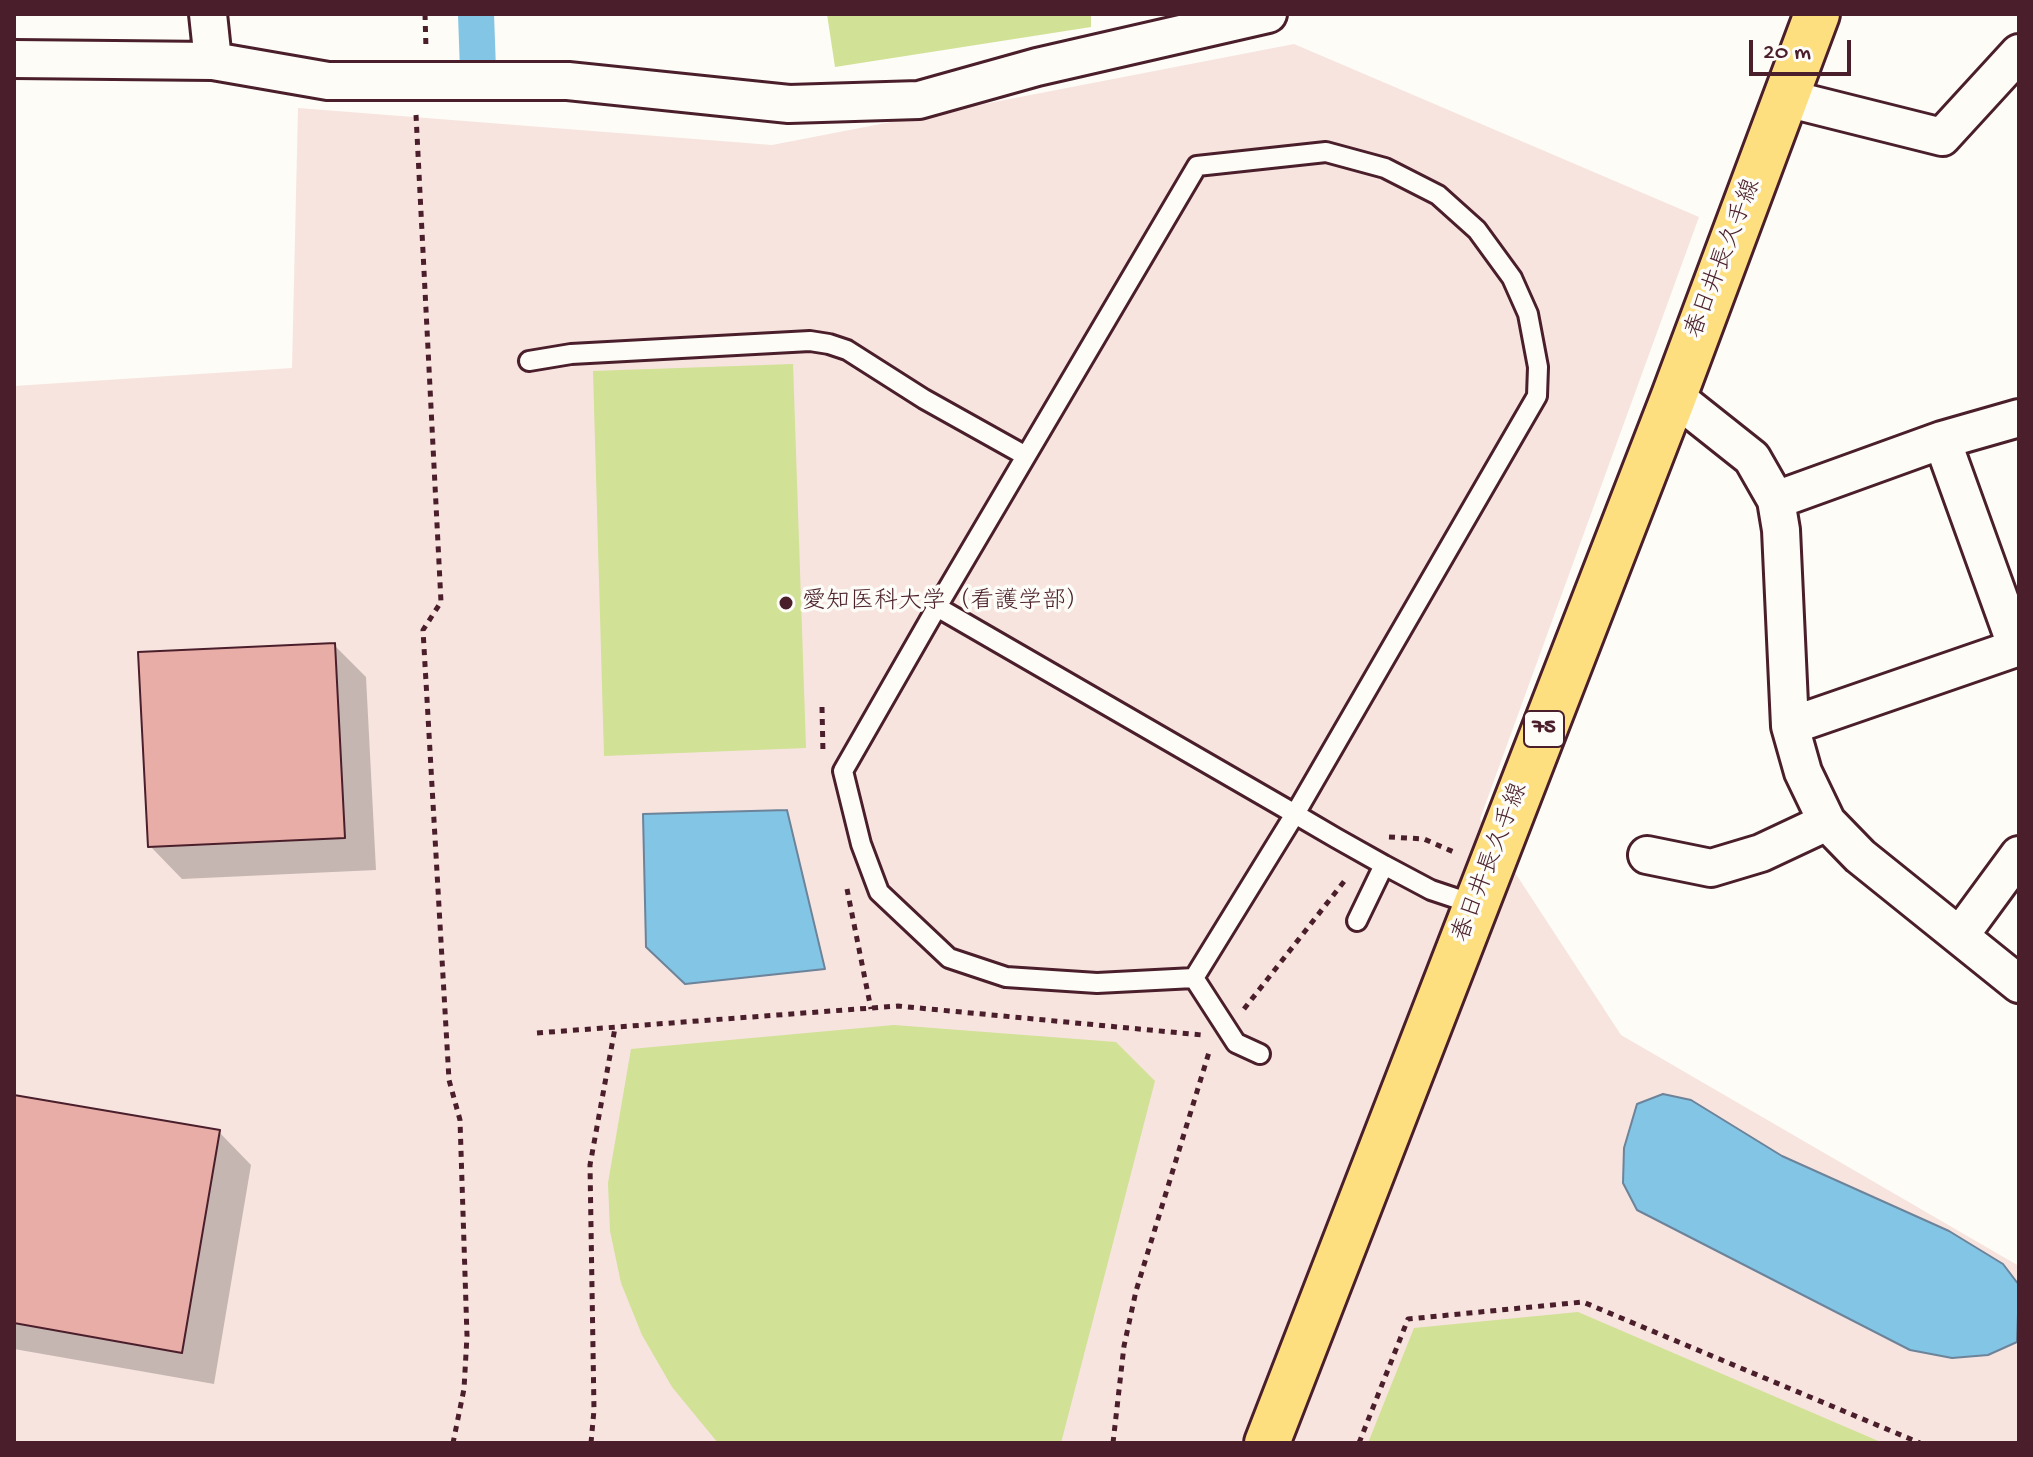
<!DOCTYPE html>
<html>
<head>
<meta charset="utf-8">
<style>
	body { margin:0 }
	#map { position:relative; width:2033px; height:1457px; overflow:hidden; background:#fdfcf7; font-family:"Gochi Hand",sans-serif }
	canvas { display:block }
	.frame { position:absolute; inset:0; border:16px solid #4a1f2b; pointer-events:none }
	.scale { position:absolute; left:1749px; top:40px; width:102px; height:36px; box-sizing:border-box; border:4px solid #4a1f2b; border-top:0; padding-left:10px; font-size:24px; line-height:28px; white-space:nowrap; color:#4a1f2b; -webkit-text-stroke:6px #fdfcf7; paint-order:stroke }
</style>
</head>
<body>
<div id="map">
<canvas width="2033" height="1457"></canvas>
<div class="frame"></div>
<div class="scale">20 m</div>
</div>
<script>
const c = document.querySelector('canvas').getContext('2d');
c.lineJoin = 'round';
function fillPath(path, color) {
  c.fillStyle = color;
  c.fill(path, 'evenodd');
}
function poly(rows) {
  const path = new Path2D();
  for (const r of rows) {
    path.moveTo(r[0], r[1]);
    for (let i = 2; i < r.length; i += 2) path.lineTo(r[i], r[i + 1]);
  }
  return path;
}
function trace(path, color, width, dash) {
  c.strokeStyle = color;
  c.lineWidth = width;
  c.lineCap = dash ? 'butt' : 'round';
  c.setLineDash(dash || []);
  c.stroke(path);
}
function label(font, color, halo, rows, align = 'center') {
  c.font = font + ' "Gochi Hand","Klee One",sans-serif';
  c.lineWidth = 7;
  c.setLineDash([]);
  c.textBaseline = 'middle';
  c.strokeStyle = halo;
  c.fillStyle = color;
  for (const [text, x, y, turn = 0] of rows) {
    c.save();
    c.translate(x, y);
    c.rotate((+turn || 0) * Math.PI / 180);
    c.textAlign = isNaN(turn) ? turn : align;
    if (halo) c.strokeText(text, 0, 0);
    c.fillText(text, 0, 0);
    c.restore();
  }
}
const built = poly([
	[1294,44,1699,217,1480,819,1621,1035,2019,1266,2019,1443,14,1443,14,386,292,368,298,108,772,145]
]);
const green = poly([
	[827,14,1091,14,1091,27,835,67],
	[793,364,806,748,604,756,593,371],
	[894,1025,1116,1042,1155,1081,1061,1443,718,1443,672,1387,642,1335,621,1283,610,1231,608,1183,631,1049],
	[1578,1312,1883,1443,1368,1443,1414,1328]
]);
const water = poly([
	[787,810,825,969,685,984,646,947,643,814,787,810],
	[1663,1094,1691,1100,1782,1156,1949,1231,2003,1264,2019,1285,2017,1342,1988,1355,1952,1358,1910,1350,1637,1210,1623,1183,1624,1148,1637,1104,1663,1094]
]);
const shadow = poly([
	[334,645,366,677,376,870,182,879,150,846],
	[14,1097,219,1132,251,1165,214,1384,14,1349]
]);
const canal = poly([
	[476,14,478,70]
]);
const building = poly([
	[335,643,345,838,148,847,138,652,335,643],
	[14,1095,220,1130,182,1353,14,1323,14,1095]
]);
const path = poly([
	[425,14,426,49],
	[416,115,441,602,423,630,449,1080,460,1120,467,1336,464,1389,453,1443],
	[822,707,823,753],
	[1389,837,1424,839,1456,853],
	[847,889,871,1009],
	[1244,1009,1346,879],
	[537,1033,898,1006,1202,1035],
	[591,1443,594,1410,590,1165,615,1028],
	[1113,1443,1124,1346,1136,1291,1210,1049],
	[1359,1443,1408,1319,1583,1302,1920,1443]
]);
const service = poly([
	[529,361,571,354,810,341,829,344,847,350,924,399,1026,456],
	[937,607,843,771,861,844,879,892,949,958,1006,977,1097,983,1194,978,1295,814,1537,396,1538,367,1528,314,1512,278,1477,230,1438,195,1385,168,1326,152,1197,166,937,607,1295,814,1336,838,1384,865,1431,890,1476,905],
	[1357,921,1384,865],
	[1194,978,1236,1043,1260,1054]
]);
const minor = poly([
	[208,14,213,61],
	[14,59,213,61,328,81,568,81,789,104,919,100,1037,67,1268,14],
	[1786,98,1942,137,2019,53],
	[1674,396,1752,458,1776,500,1781,530,1790,726,1803,772,1827,822,1860,856,2019,984],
	[1942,440,2017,648],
	[1776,500,1942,440,2019,418],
	[1790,726,2019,647],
	[1647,855,1711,868,1761,853,1827,822],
	[1961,934,2019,855]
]);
const primary = poly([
	[1267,1443,1674,396,1817,14]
]);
const markers = [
	[786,603,8,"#4a1f2b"]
];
const shields = [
	[1544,729,40]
];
const shieldNames = [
	["75",1544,729]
];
const streetNames = [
	["春日井長久手線",1725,259,-69],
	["春日井長久手線",1492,863,-69]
];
const poiNames = [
	["愛知医科大学（看護学部）",802,603]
];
fillPath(built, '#f7e4df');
fillPath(green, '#d1e195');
fillPath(water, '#83c5e4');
trace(water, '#6c839a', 2);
fillPath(shadow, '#0003');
trace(canal, '#83c5e4', 36);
fillPath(building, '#e8ada7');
trace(building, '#4a1f2b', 2);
trace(service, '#4a1f2b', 24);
trace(minor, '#4a1f2b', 42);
trace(primary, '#4a1f2b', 50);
trace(path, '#4a1f2b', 5, [6, 6]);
trace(service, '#fdfcf7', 18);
trace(minor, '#fdfcf7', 36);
trace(primary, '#fedf80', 44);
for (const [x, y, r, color] of markers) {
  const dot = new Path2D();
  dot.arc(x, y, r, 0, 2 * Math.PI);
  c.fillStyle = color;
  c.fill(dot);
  trace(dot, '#fdfcf7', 3);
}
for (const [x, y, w] of shields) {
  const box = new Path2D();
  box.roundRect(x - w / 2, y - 18, w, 36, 6);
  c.fillStyle = '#fdfcf7';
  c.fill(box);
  trace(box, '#4a1f2b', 2);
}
label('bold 22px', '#4a1f2b', null, shieldNames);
label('24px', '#4a1f2b', '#fdfcf7', streetNames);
label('24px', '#4a1f2b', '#fdfcf7', poiNames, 'left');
</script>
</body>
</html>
